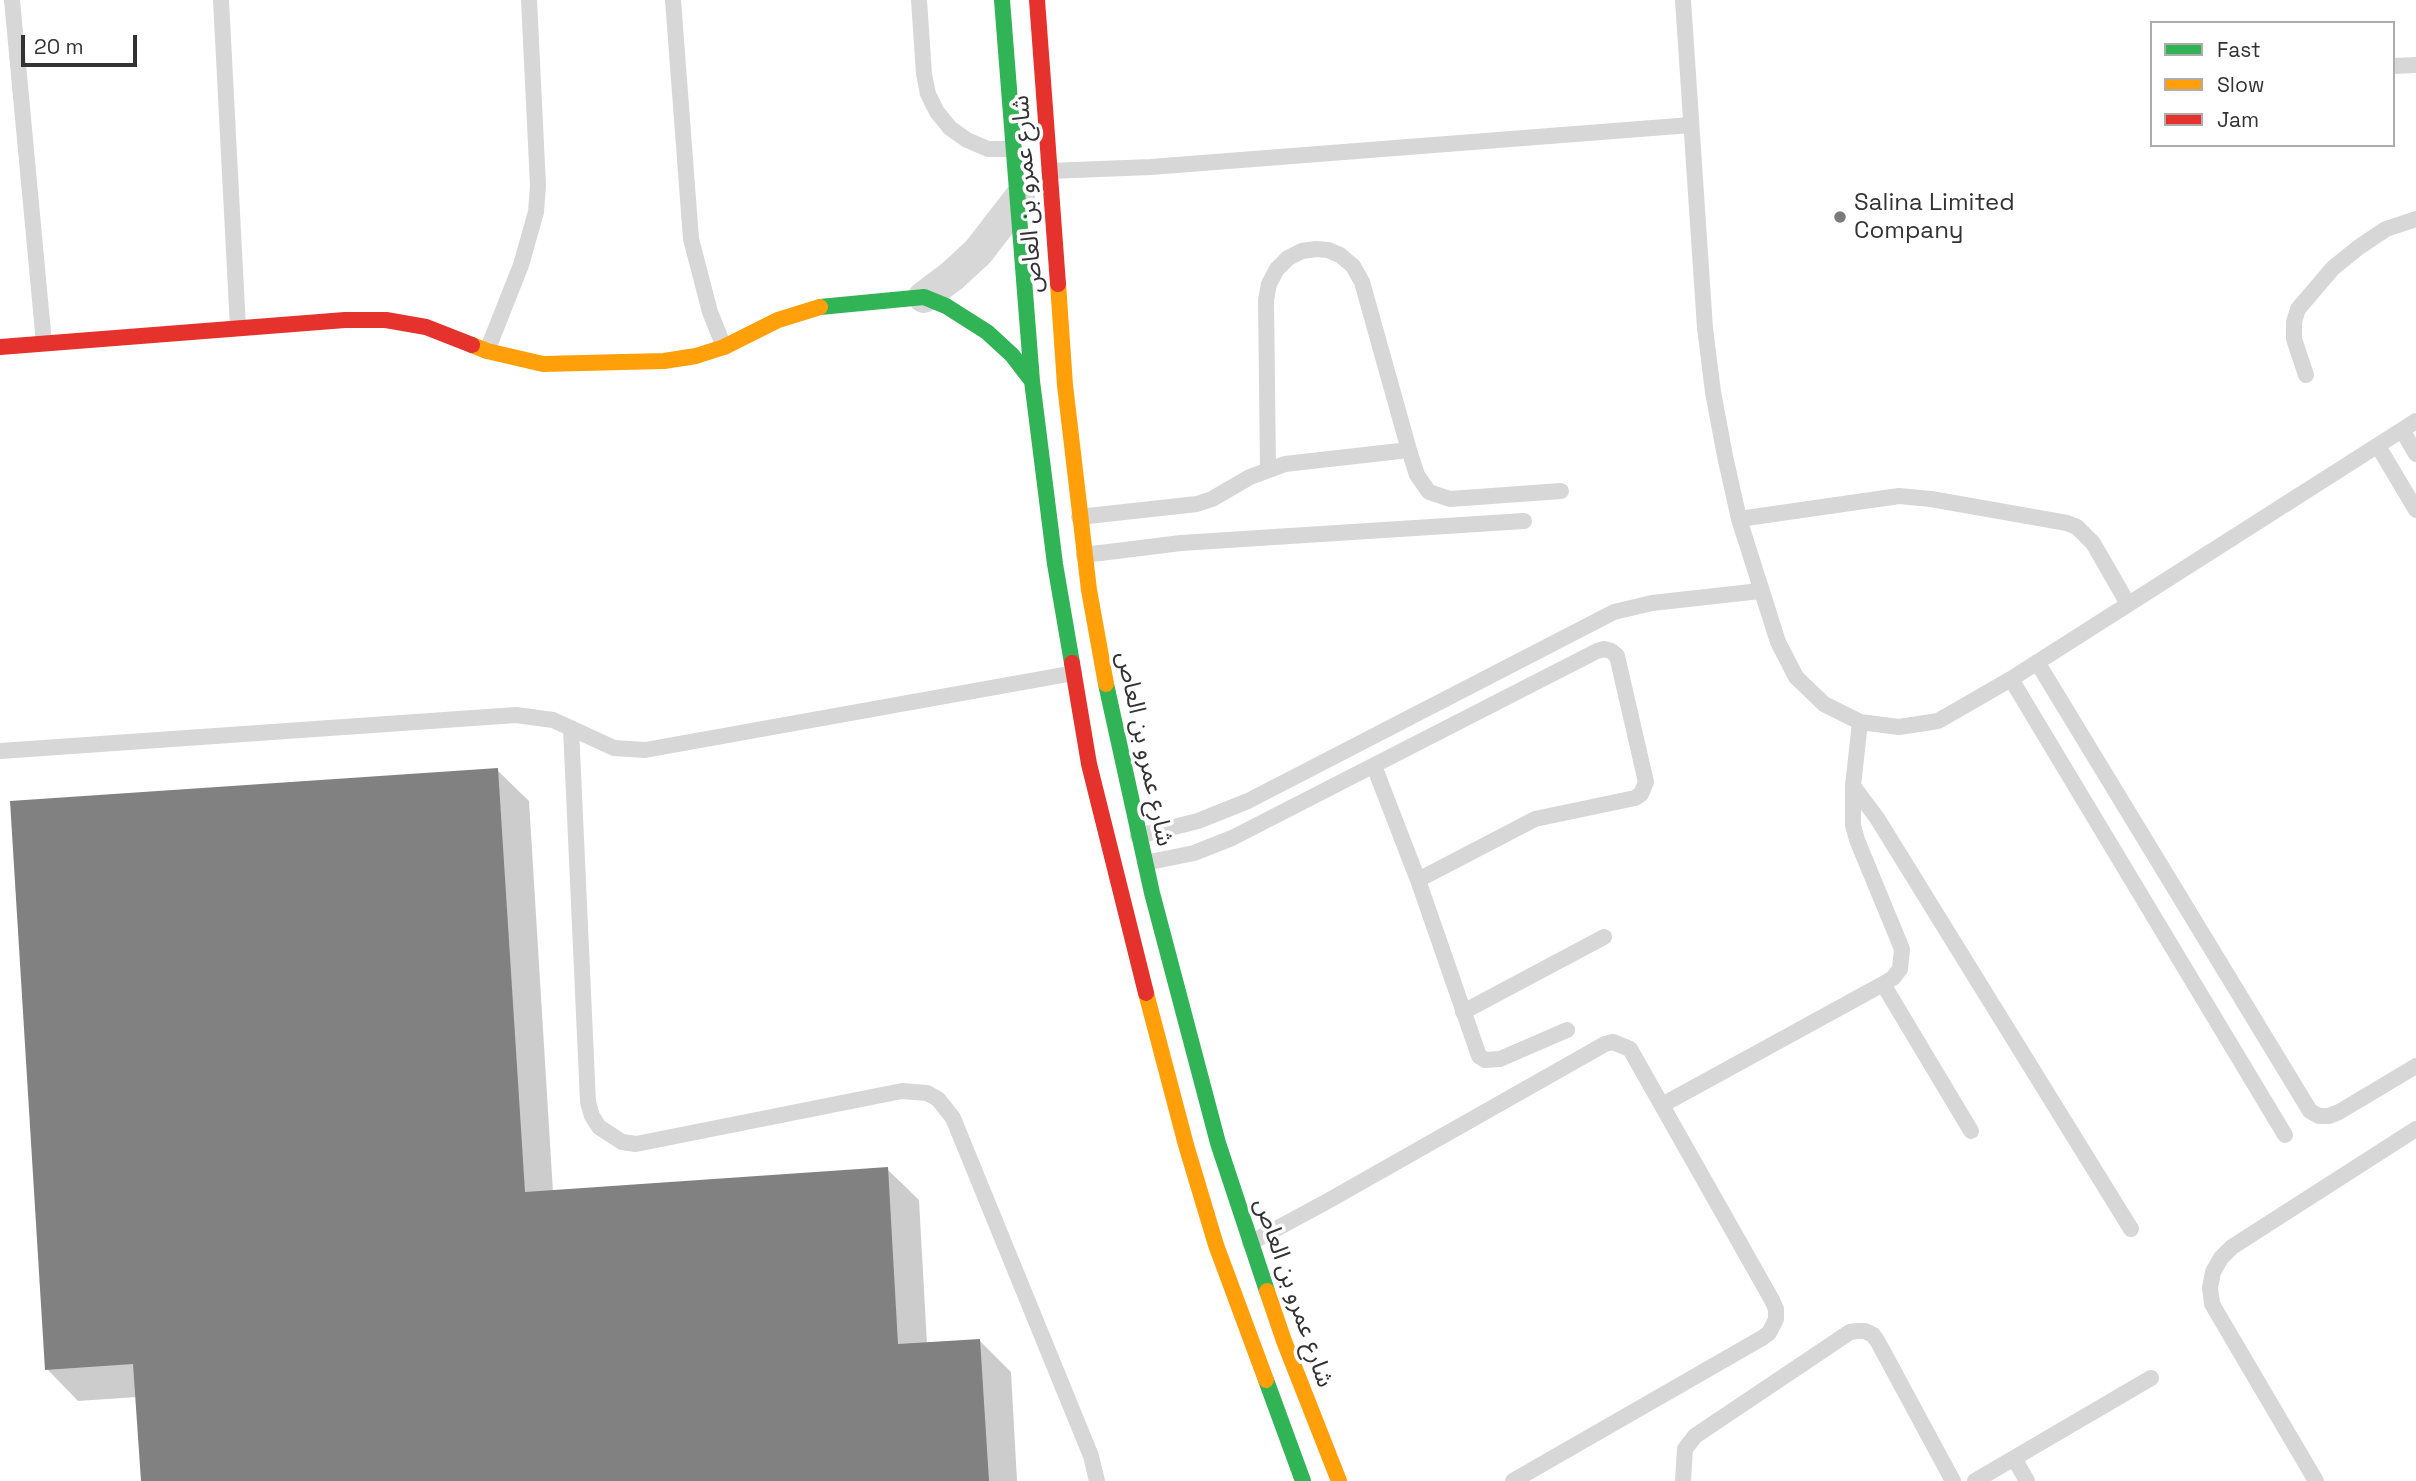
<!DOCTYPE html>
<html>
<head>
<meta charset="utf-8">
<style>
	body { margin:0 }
	#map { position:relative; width:2416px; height:1481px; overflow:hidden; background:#fff; font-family:"Space Grotesk",sans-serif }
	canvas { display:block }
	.legend { position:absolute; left:2150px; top:21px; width:245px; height:126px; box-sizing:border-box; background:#fff; border:2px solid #adadad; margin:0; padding:9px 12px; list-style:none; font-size:21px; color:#333 }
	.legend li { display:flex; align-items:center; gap:14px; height:35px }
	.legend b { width:35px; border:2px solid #adadad }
	.scale { position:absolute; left:21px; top:35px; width:116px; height:32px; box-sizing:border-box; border:4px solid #333; border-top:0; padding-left:9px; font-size:21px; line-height:24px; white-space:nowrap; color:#333; -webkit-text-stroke:5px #fff; paint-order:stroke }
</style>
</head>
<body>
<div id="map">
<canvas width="2416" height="1481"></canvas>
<ul class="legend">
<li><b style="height:9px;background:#30b455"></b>Fast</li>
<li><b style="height:9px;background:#ff9f0a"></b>Slow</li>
<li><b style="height:9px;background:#e5322d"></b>Jam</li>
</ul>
<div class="scale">20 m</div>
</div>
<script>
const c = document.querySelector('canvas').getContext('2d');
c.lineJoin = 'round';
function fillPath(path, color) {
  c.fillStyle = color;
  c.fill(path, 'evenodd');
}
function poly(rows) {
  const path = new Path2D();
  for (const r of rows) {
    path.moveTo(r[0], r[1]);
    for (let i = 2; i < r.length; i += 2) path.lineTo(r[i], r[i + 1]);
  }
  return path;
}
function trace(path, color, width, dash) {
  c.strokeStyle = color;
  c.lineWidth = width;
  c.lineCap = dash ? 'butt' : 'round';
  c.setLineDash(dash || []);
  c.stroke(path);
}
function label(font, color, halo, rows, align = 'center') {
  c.font = font + ' "Space Grotesk","Noto Sans Arabic",sans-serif';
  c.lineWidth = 7;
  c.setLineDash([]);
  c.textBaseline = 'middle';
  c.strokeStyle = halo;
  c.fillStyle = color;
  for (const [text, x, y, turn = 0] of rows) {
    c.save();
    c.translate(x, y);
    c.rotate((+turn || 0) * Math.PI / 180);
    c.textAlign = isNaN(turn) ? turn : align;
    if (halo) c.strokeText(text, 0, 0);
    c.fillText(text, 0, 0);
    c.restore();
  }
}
const shadow = poly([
	[497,770,529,801,553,1192,887,1169,919,1200,927,1344,979,1340,1011,1372,1017,1481,142,1481,137,1397,78,1401,47,1369]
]);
const building = poly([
	[498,768,525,1192,888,1167,898,1344,980,1339,989,1481,141,1481,133,1364,45,1370,10,801]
]);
const lane = poly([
	[12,0,44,343],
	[221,0,238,328],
	[673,0,691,239,710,312,724,347],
	[919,0,924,74,928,94,937,112,950,128,967,140,988,149,1013,149],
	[1683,0,1705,328,1713,392,1725,456,1739,519,1778,642,1796,677,1824,704,1860,722,1899,727,1938,721,2011,679,2416,421],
	[2393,66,2416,65],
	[1049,171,1151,167,1691,125],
	[487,351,521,265,536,212,538,186,529,0],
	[2306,375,2294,339,2294,322,2298,309,2333,268,2359,247,2386,229,2416,219],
	[2402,430,2416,454],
	[2378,446,2416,510],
	[1268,469,1266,300,1269,284,1277,269,1288,258,1302,251,1316,249,1328,250,1340,255,1353,266,1362,282,1409,450,1417,475,1429,492,1450,499,1561,491],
	[1079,517,1197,504,1212,499,1250,477,1285,464,1409,450],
	[1739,519,1899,496,1931,499,2067,523,2077,527,2093,543,2128,604],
	[1084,555,1181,543,1524,521],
	[2037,662,2310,1111,2319,1116,2329,1116,2339,1112,2416,1066],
	[2011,679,2285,1135],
	[571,728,588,1102,592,1116,599,1127,622,1142,636,1144,902,1091,927,1093,938,1099,953,1118,1091,1456,1097,1481],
	[0,751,516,715,553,720,614,748,645,750,1074,673],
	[1374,766,1418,880,1479,1056,1485,1060,1500,1059,1567,1030],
	[1853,786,1877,818,2131,1229],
	[1138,836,1198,821,1248,801,1614,612,1652,603,1760,591],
	[1145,863,1194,853,1232,838,1597,651,1604,649,1611,651,1617,656,1646,782,1641,794,1635,798,1535,819,1418,880],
	[1883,984,1971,1131],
	[1463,1012,1604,937],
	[1662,1105,1883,984,1893,978,1900,969,1902,949,1857,840,1853,825,1853,786,1860,722],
	[1250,1243,1326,1202,1605,1044,1613,1042,1630,1049,1772,1300,1776,1309,1776,1319,1769,1333,1762,1338,1513,1481],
	[2014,1458,2027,1481],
	[1683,1481,1685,1449,1695,1436,1850,1332,1857,1331,1865,1331,1873,1335,1878,1342,1953,1481],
	[1975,1481,2151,1378],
	[2316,1481,2212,1304,2210,1288,2213,1272,2221,1258,2232,1247,2416,1129]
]);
const street = poly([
	[924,297,952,276,978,252,1019,199]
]);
const fast = poly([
	[1002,0,1032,381,1055,564,1072,663],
	[820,307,924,297,946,306,987,332,1012,355,1032,381],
	[1106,684,1152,893,1218,1143,1267,1291],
	[1266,1380,1303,1481]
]);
const slow = poly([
	[1058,284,1065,385,1089,590,1106,684],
	[472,345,487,351,543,364,664,361,696,356,724,347,778,320,820,307],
	[1146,993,1186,1145,1216,1245,1266,1380],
	[1267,1291,1284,1341,1339,1481]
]);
const jam = poly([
	[1037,0,1058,284],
	[0,347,345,320,386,320,426,327,472,345],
	[1072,663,1089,764,1146,993]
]);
const markers = [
	[1840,217,7,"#7a7a7a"]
];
const streetNames = [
	["شارع عمرو بن العاص",1028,194,-94],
	["شارع عمرو بن العاص",1144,749,78],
	["شارع عمرو بن العاص",1293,1293,71]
];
const poiNames = [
	["Salina Limited",1854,203],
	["Company",1854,231]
];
fillPath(shadow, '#0003');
fillPath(building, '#818181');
trace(lane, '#d7d7d7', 16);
trace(street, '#d7d7d7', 32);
trace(fast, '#30b455', 16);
trace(slow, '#ff9f0a', 16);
trace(jam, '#e5322d', 16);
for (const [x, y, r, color] of markers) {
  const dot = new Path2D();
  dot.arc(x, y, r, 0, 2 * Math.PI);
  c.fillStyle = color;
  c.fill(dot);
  trace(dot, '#fff', 2.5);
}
label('24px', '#333', '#fff', streetNames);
label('24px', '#333', '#fff', poiNames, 'left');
</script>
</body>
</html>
